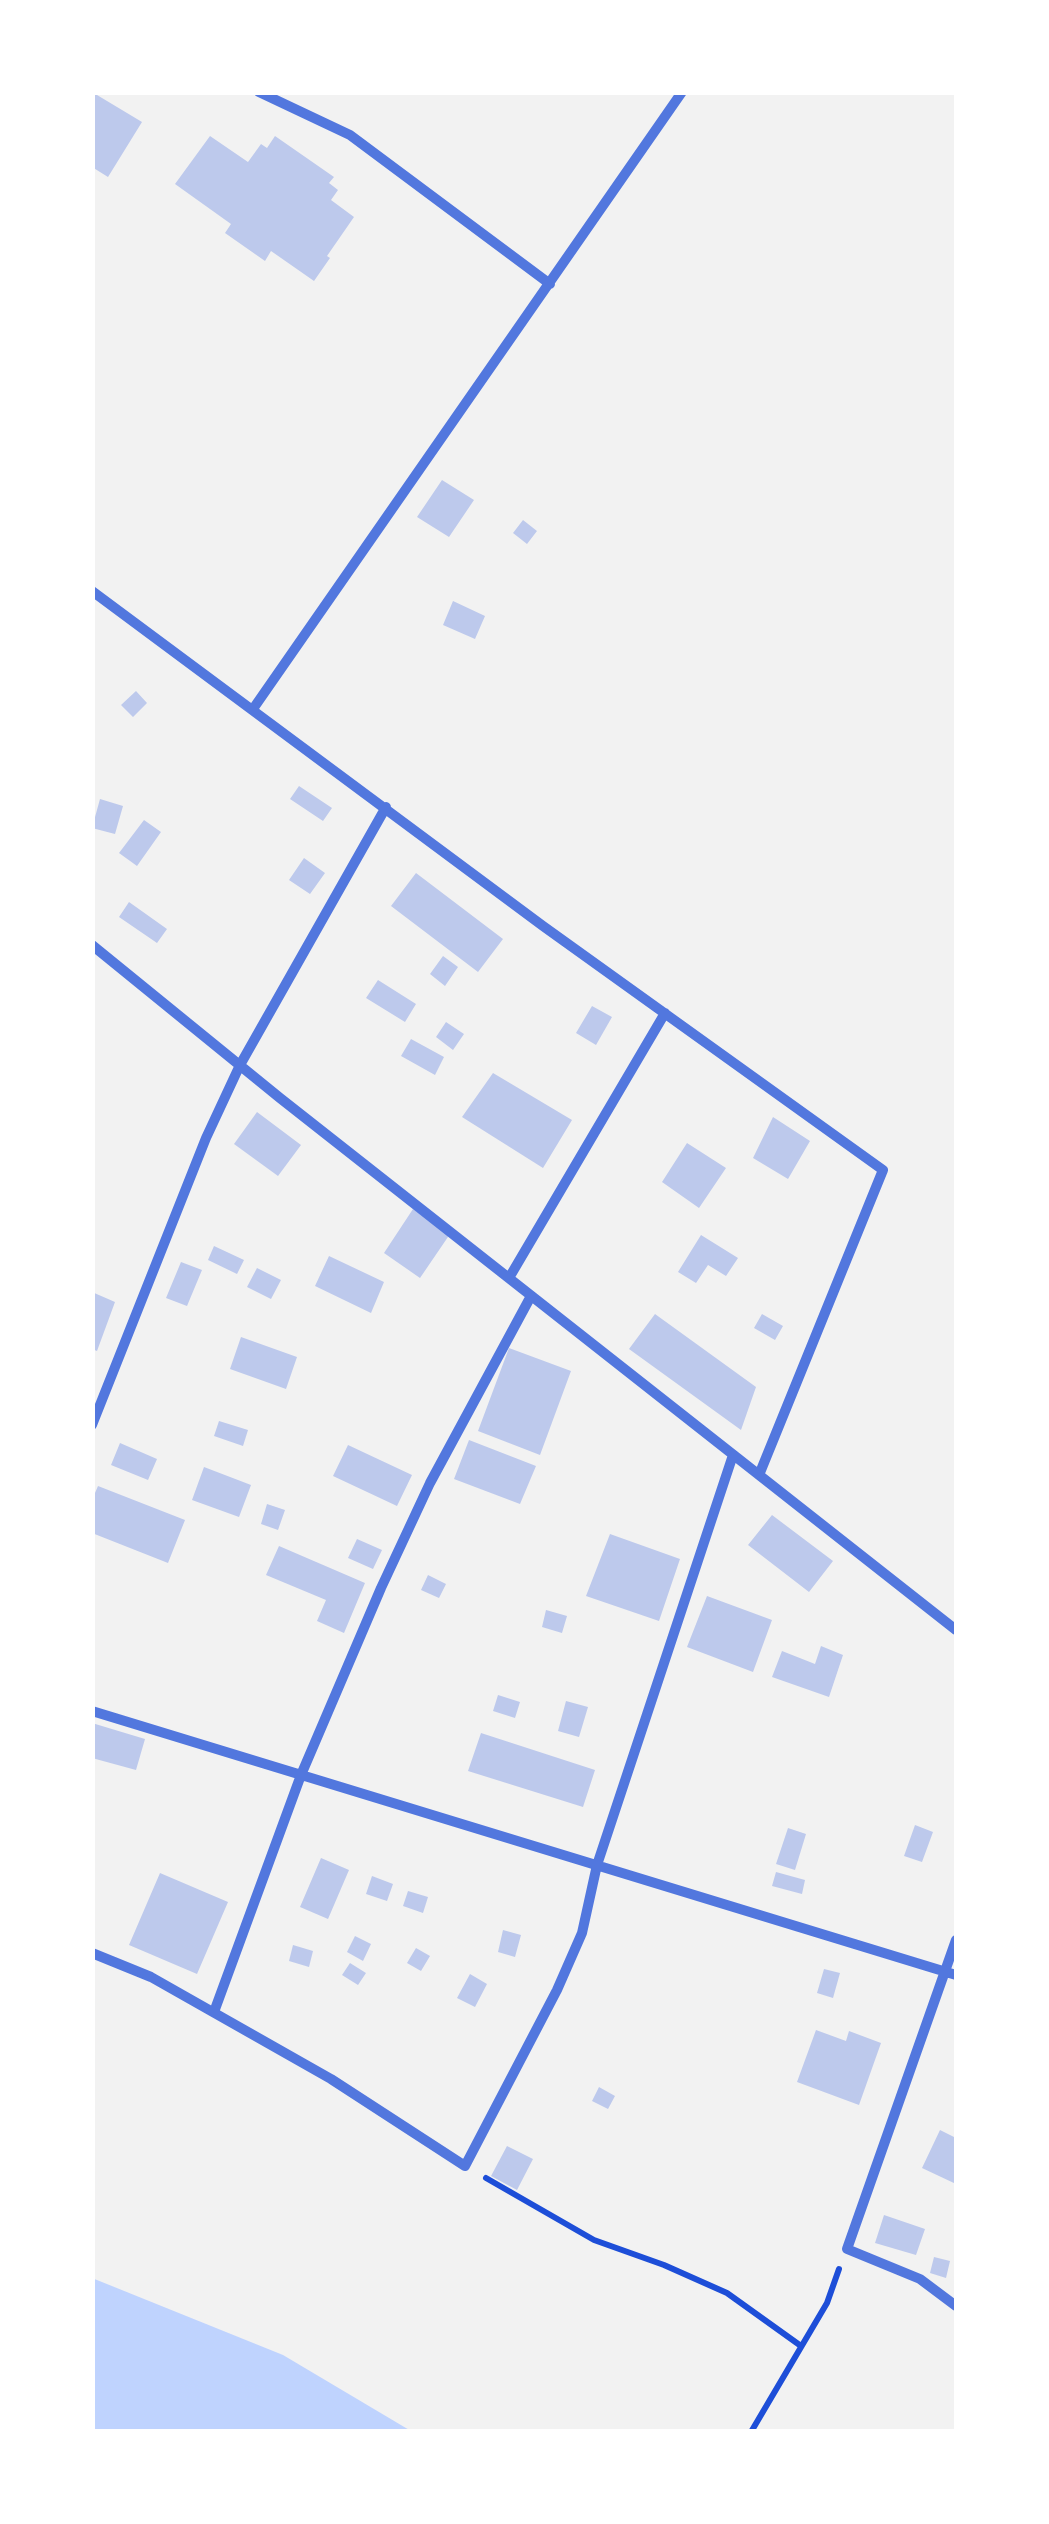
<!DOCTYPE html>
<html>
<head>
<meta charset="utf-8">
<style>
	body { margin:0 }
	#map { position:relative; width:1049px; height:2524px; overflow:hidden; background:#f2f2f2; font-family:Lora,serif }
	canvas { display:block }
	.frame { position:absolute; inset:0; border:95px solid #fff; pointer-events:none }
</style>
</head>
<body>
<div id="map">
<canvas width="1049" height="2524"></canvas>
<div class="frame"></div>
</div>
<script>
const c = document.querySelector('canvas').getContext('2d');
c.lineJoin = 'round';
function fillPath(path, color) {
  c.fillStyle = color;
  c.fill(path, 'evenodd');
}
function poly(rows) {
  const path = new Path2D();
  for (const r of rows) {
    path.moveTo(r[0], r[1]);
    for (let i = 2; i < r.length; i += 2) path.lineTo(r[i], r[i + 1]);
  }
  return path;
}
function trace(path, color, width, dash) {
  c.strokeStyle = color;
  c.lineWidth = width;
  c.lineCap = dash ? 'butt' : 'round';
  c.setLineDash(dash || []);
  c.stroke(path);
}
const water = poly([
	[92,2278,283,2355,411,2431,93,2431]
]);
const building = poly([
	[92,92,142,122,108,177,92,167],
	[210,136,248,162,261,144,267,148,275,136,334,177,329,183,338,190,331,200,354,217,327,256,330,258,314,281,271,251,265,261,225,233,231,224,175,184],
	[442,480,474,500,449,537,417,517],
	[523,520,537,531,527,544,513,533],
	[453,601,485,616,475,639,443,625],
	[136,691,147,703,133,717,121,705],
	[299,786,332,808,323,821,290,799],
	[100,799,123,806,115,834,92,828],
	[144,820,161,832,137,866,119,853],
	[304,858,325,873,310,894,289,880],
	[416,873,503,939,478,972,391,906],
	[129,902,167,929,157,943,119,917],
	[443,956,458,967,445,986,430,974],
	[378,980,416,1004,405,1022,366,998],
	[592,1006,612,1017,596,1045,576,1033],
	[446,1022,464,1034,453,1050,436,1037],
	[411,1039,444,1057,435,1075,401,1056],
	[493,1073,572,1120,543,1168,462,1117],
	[257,1112,301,1145,278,1176,234,1144],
	[773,1117,810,1141,788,1179,753,1158],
	[687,1143,726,1168,699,1208,662,1182],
	[413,1209,450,1234,420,1278,384,1253],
	[701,1235,738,1258,726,1276,708,1265,696,1283,678,1272],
	[214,1246,244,1260,237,1274,208,1260],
	[329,1256,384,1282,371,1313,315,1286],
	[181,1262,202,1270,187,1306,166,1298],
	[257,1268,281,1280,271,1299,247,1287],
	[92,1292,115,1302,97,1351,92,1349],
	[655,1314,756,1387,741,1430,629,1349],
	[762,1314,783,1326,775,1340,754,1328],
	[241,1337,297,1357,286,1389,230,1369],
	[509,1348,571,1371,540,1455,478,1431],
	[219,1421,248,1430,243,1446,214,1436],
	[469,1440,536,1466,520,1504,454,1479],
	[120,1443,157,1459,148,1480,111,1465],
	[348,1445,412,1475,397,1506,333,1476],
	[204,1467,251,1485,239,1517,192,1500],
	[98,1486,185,1520,168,1563,92,1533,92,1500],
	[267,1504,285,1510,278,1530,261,1524],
	[772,1515,833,1561,809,1592,748,1545],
	[610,1534,680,1559,659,1621,586,1596],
	[357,1539,382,1550,373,1569,348,1558],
	[279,1546,365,1583,344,1633,317,1621,326,1600,266,1575],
	[428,1575,446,1584,439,1598,421,1590],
	[707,1596,772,1620,753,1672,687,1647],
	[546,1610,567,1616,562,1633,542,1627],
	[821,1646,843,1655,829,1697,772,1677,782,1651,815,1664],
	[498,1695,520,1702,515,1718,493,1711],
	[566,1701,588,1707,579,1737,558,1731],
	[92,1723,145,1739,136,1770,92,1758],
	[481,1733,595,1770,583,1807,468,1771],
	[915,1825,933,1832,922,1862,904,1856],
	[788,1828,806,1834,795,1870,776,1864],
	[321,1858,349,1870,328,1919,300,1907],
	[776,1872,805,1880,802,1894,772,1886],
	[160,1873,228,1902,197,1974,129,1945],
	[372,1876,393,1884,387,1901,366,1894],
	[408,1891,428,1897,423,1913,403,1906],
	[503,1930,521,1935,515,1957,498,1952],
	[355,1936,371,1944,363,1961,347,1952],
	[293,1945,313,1951,309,1967,289,1961],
	[416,1948,430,1956,421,1971,407,1963],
	[350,1963,366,1973,358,1985,342,1975],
	[824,1969,840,1973,833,1998,817,1993],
	[470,1974,487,1984,475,2007,457,1998],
	[816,2030,846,2041,849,2031,881,2043,859,2105,797,2082],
	[599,2087,615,2096,608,2109,592,2101],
	[940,2130,956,2138,956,2184,922,2168],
	[507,2146,533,2159,517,2190,491,2176],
	[884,2215,925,2229,916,2255,875,2243],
	[934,2257,950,2261,946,2278,930,2273]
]);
const path = poly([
	[486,2178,594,2240,664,2265,727,2293,801,2346],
	[751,2432,827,2303,839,2269]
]);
const minor = poly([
	[259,92,350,135,550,284],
	[92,591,543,926,883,1170,759,1475],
	[253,709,682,92],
	[92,945,280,1098,956,1630],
	[509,1278,665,1013],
	[92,1425,206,1138,240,1065,386,807],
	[92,1711,956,1975],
	[956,1940,847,2249,920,2279,956,2306],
	[92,1953,151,1977,331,2079,465,2166,557,1990,582,1933,597,1865,733,1455],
	[214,2012,301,1775,381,1588,430,1483,531,1296]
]);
fillPath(water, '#bfd3fe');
fillPath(building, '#bdc9ec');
trace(path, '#1d4ed8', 6);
trace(minor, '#5277de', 10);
</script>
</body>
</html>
